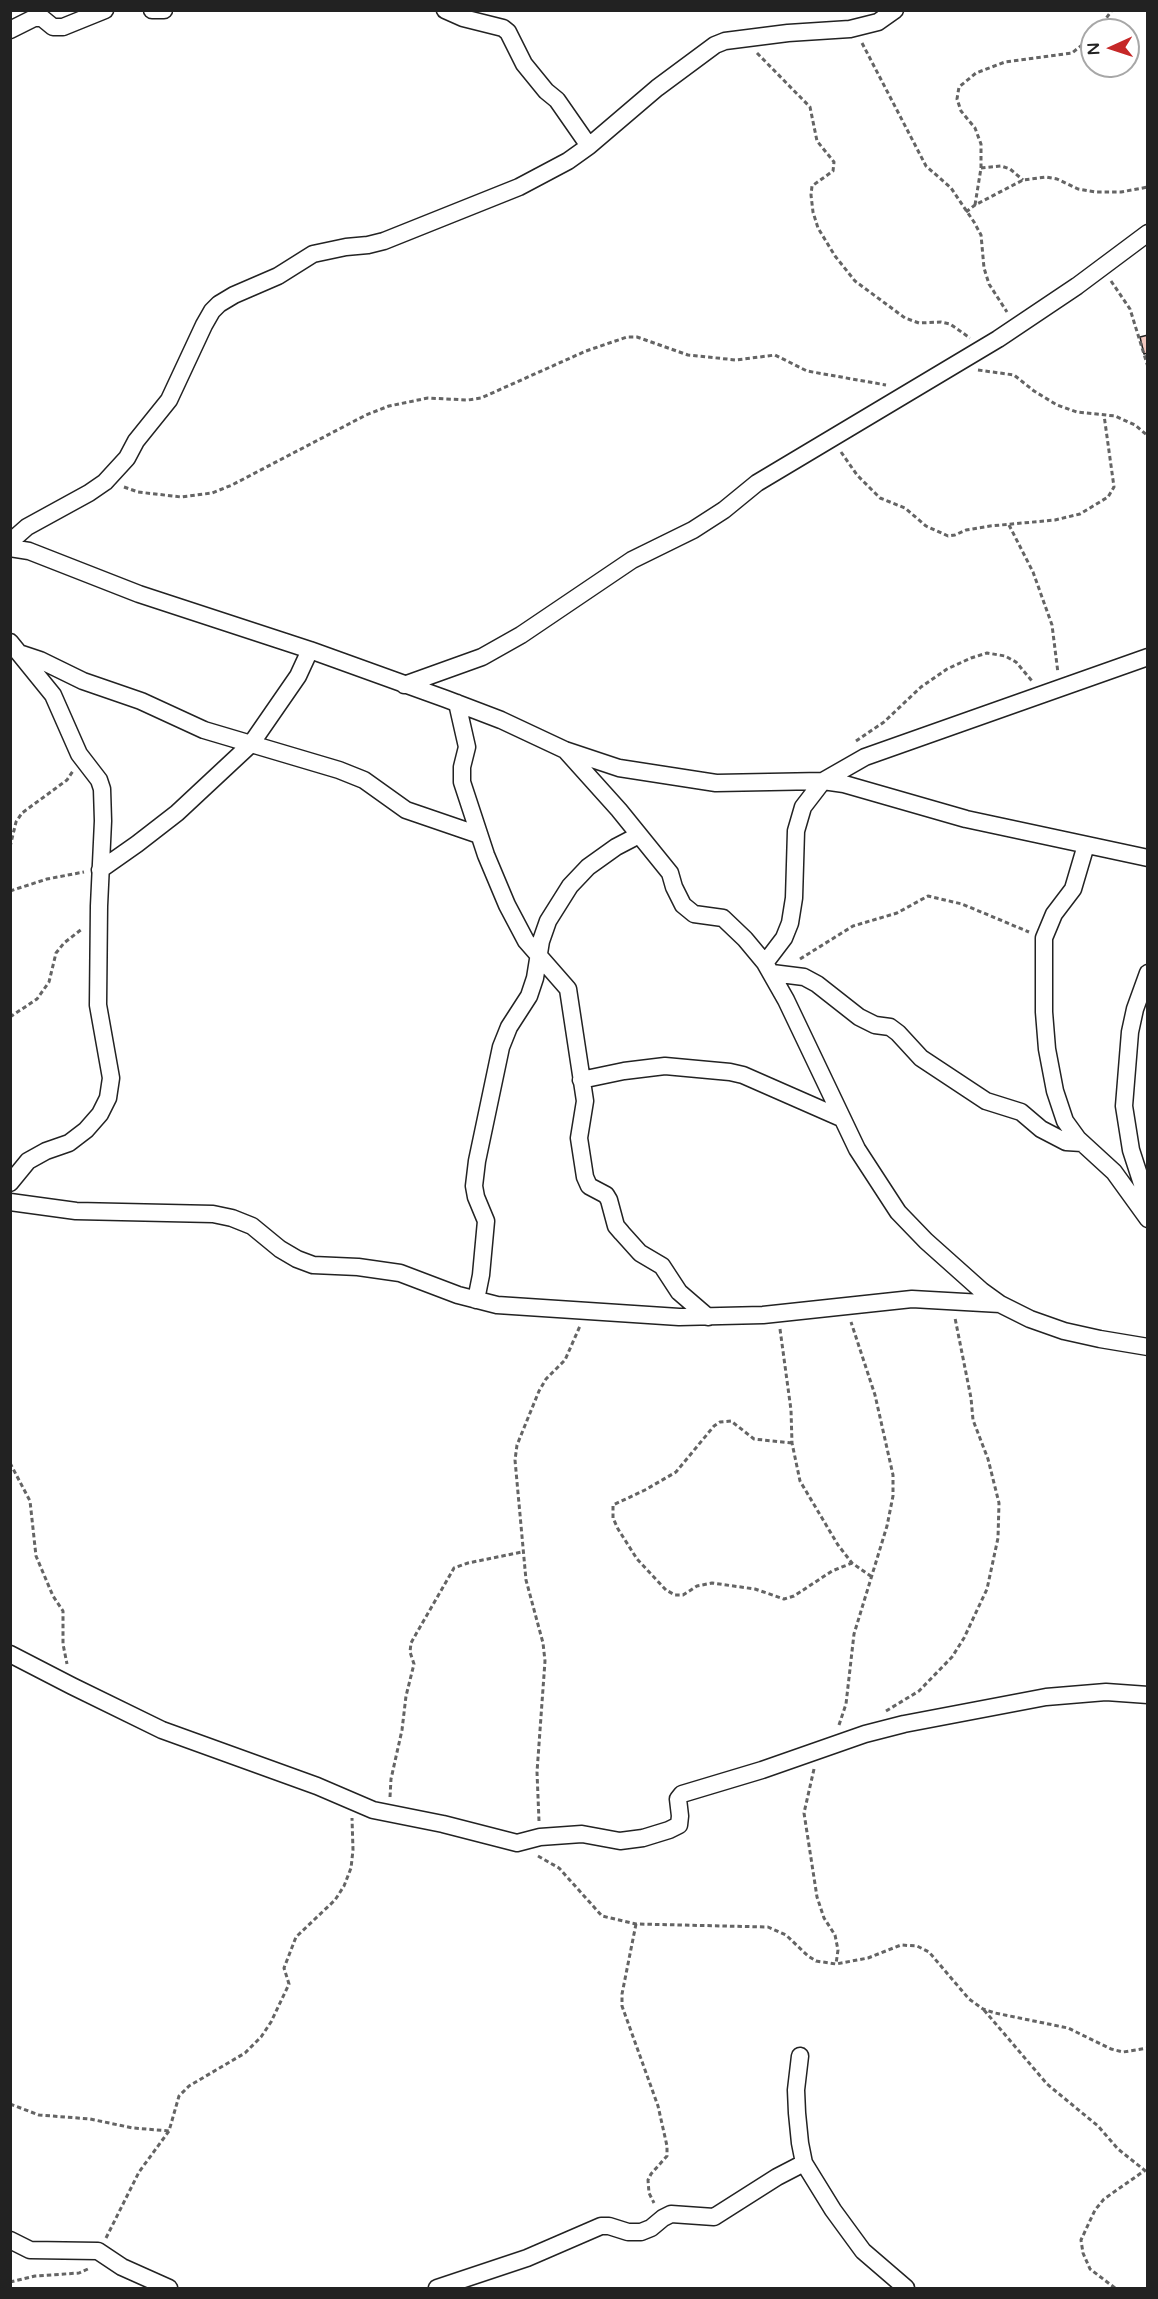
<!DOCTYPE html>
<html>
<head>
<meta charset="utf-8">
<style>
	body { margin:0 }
	#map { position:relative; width:1158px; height:2299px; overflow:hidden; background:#fff; font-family:"Varela Round",sans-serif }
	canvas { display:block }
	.frame { position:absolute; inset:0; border:12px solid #222; pointer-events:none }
	.north { position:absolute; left:1080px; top:18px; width:60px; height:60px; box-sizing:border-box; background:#fff; border:2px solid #a7a7a7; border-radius:50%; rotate:267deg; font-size:16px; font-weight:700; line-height:24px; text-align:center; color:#222 }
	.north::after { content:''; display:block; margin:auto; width:21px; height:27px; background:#c62828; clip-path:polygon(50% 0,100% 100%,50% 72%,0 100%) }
</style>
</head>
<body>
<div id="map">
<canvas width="1158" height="2299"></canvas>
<div class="frame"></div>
<div class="north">N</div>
</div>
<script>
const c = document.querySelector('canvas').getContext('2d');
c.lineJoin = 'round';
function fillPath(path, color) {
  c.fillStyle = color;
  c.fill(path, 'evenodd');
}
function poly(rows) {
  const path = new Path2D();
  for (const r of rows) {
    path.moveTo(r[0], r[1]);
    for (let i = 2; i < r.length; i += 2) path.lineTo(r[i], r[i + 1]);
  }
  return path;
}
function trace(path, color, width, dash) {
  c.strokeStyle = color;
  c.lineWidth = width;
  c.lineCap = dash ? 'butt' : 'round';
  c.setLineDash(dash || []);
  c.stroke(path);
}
const building = poly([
	[1148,335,1148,353,1144,354,1140,337,1148,335]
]);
const path = poly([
	[1098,30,1112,10],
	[862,43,926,166,951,188,974,222,981,235,984,268,989,284,1007,312],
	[757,53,810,107,817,141,834,162,833,171,812,186,811,195,813,212,818,228,835,256,855,281,905,318,919,323,941,322,950,324,970,338],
	[981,168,1001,166,1010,169,1023,180],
	[975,205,981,168,981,144,975,128,961,111,957,99,959,87,976,73,1005,62,1072,53,1092,37],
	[966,212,975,205,1023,180,1046,177,1057,179,1078,189,1096,192,1121,192,1148,187],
	[1111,281,1130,309,1148,367],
	[978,370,1014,375,1034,391,1057,405,1077,412,1115,416,1135,425,1148,436],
	[841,452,857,475,880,498,905,508,926,526,948,536,955,535,966,530,990,526,1055,520,1080,514,1108,497,1114,487,1104,415],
	[124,487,138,492,181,497,212,493,232,485,366,415,389,406,428,398,468,400,481,398,586,351,627,337,637,337,688,355,736,360,775,355,807,371,886,385],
	[1009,525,1033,572,1052,625,1058,673],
	[856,741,884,722,921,687,947,669,971,658,987,653,1005,656,1016,662,1032,681],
	[10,847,16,822,22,813,67,780,73,771],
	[10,891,47,879,84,872],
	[800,959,853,926,897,913,928,896,962,904,1029,932],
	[10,1017,37,999,49,982,56,953,64,943,82,929],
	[780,1329,791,1410,792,1443,800,1481,838,1545,852,1563,872,1577],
	[792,1443,754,1439,731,1421,720,1422,714,1426,676,1472,645,1490,613,1505,613,1518,618,1529,637,1559,666,1590,675,1595,683,1595,697,1586,712,1583,755,1589,784,1599,794,1596,832,1571,852,1563],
	[10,1463,30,1501,36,1556,53,1596,63,1611,63,1644,67,1664],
	[886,1711,919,1691,952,1657,964,1638,987,1589,998,1538,999,1503,988,1459,973,1420,971,1398,955,1318],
	[839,1725,846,1704,854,1634,887,1526,893,1496,893,1475,882,1426,875,1395,851,1322],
	[814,1769,804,1813,817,1897,824,1918,835,1935,838,1950,836,1964],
	[390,1797,391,1779,402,1730,406,1696,414,1664,410,1652,411,1643,416,1634,454,1568,468,1563,522,1552],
	[539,1821,537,1772,545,1661,543,1643,526,1580,515,1460,517,1445,539,1391,546,1379,565,1360,580,1326],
	[538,1856,559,1868,602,1916,636,1924,768,1927,786,1935,808,1956,816,1961,836,1964,868,1958,901,1945,917,1946,929,1952,969,1999,983,2009,995,2013,1068,2028,1111,2049,1123,2052,1148,2048],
	[636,1924,622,1994,622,2006,658,2106,667,2146,667,2156,651,2174,648,2180,649,2193,654,2203],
	[984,2010,1047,2084,1098,2126,1118,2149,1148,2173],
	[10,2104,39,2115,90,2119,133,2128,169,2131],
	[106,2238,139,2172,169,2131,179,2096,189,2086,245,2053,261,2037,271,2022,289,1984,284,1968,296,1937,335,1900,344,1886,351,1868,353,1850,352,1818],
	[10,2282,35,2276,79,2273,90,2268],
	[1115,2288,1090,2269,1083,2253,1081,2240,1095,2210,1104,2199,1144,2171]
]);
const street = poly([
	[152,10,164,10],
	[445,10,463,18,503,28,508,32,524,64,546,91,557,100,589,146],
	[10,30,34,18,42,18,53,27,63,27,105,10],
	[10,542,27,527,89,493,105,482,127,458,136,441,169,400,204,325,212,311,219,304,234,295,278,276,313,254,346,247,368,245,384,241,519,187,568,161,589,146,657,88,715,45,725,41,788,33,850,29,878,22,895,10],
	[10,548,29,551,139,594,310,650,446,699,501,720,565,750,619,768,716,783,823,781,844,784,966,819,1148,858],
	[10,642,53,695,79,754,99,780,102,789,103,821,99,906,98,1005,111,1078,108,1098,100,1114,86,1130,69,1143,46,1151,28,1161,10,1183],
	[22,654,40,660,83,681,141,701,204,730,339,770,364,780,406,810,479,835],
	[404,685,482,657,521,635,632,560,693,530,724,510,757,483,998,339,1077,286,1148,233],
	[457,703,467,747,462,767,462,782,486,855,507,905,526,941,568,989,585,1101,579,1138,585,1177,589,1186,606,1195,609,1200,616,1226,622,1233,640,1253,662,1266,679,1292,708,1317],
	[566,751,619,810,670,873,674,887,683,905,694,914,723,918,745,939,765,963,786,1000,857,1149,898,1212,926,1241,982,1291,1000,1304,1030,1319,1064,1331,1100,1339,1148,1347],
	[1086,845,1073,889,1054,914,1044,938,1044,1012,1047,1049,1055,1091,1065,1121,1078,1139,1114,1172,1148,1219],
	[100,870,137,844,177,813,251,744,298,676,310,650],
	[765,963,784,938,790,923,794,898,796,831,803,807,823,781,865,757,1148,657],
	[772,973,804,977,817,984,859,1017,875,1025,890,1027,898,1033,921,1058,986,1101,1021,1112,1041,1129,1066,1142,1082,1143],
	[581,1080,624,1071,665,1066,730,1072,743,1075,841,1118],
	[10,1202,76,1211,213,1214,232,1218,252,1226,280,1249,297,1259,313,1265,358,1267,400,1273,458,1295,497,1305,679,1317,763,1315,912,1299,1000,1304],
	[1143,1212,1143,1187,1131,1150,1124,1106,1130,1032,1135,1009,1148,973],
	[476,1300,481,1275,486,1221,476,1197,474,1186,477,1161,501,1047,509,1027,529,996,535,978,541,941,548,921,570,886,588,867,616,847,639,835],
	[10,1654,72,1686,162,1730,317,1786,373,1810,443,1824,517,1843,540,1837,582,1834,620,1841,643,1838,669,1830,679,1825,680,1816,678,1799,682,1794,762,1770,865,1734,904,1724,1046,1697,1106,1692,1148,1695],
	[800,2056,796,2090,797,2113,800,2143,804,2163,833,2210,863,2251,906,2288],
	[10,2240,30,2250,98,2251,122,2267,169,2288],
	[437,2288,527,2258,601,2226,609,2226,628,2232,641,2232,651,2228,663,2218,671,2214,714,2217,777,2177,804,2163]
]);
fillPath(building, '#f3c9c0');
trace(building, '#222', 1.5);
trace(street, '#222', 19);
trace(path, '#646464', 3, [4.5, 3]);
trace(street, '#fff', 16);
</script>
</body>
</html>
